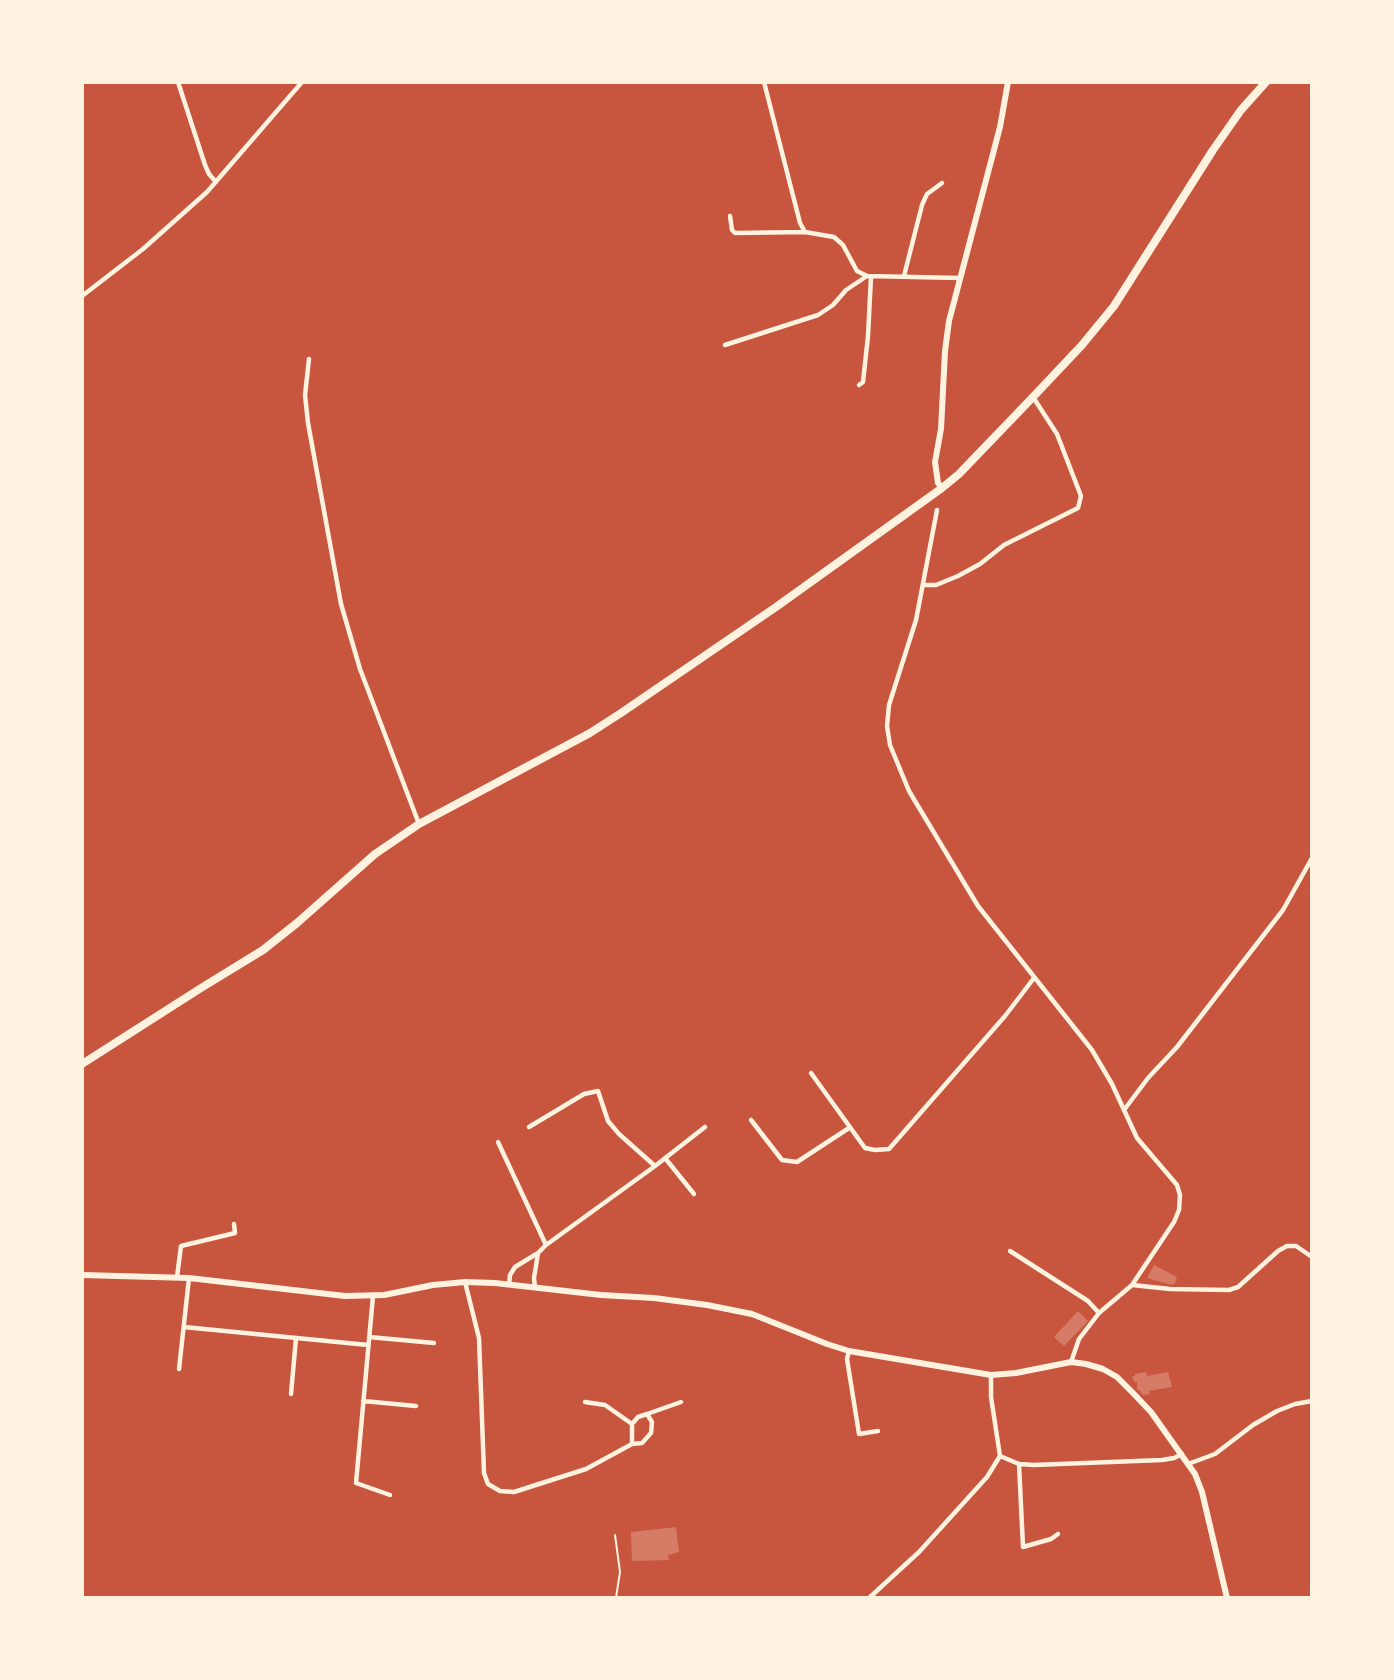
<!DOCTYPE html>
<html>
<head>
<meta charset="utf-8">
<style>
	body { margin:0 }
	#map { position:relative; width:1394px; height:1680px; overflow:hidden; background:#c8553d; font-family:"Fira Sans",sans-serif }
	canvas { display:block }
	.frame { position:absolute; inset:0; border:84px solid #fff3e0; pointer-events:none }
</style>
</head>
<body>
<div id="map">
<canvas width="1394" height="1680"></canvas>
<div class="frame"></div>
</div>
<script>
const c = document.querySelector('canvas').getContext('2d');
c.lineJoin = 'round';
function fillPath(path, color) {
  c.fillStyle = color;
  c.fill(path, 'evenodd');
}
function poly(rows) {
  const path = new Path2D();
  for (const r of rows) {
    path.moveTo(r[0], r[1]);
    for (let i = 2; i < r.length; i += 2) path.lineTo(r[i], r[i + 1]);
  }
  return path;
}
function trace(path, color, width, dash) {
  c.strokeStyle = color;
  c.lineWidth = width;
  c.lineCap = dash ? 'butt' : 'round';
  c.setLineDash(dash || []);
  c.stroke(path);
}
const building = poly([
	[1154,1265,1177,1277,1175,1283,1172,1285,1147,1278],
	[1078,1311,1088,1321,1064,1346,1054,1337],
	[1146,1372,1147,1376,1168,1372,1172,1387,1149,1391,1150,1394,1142,1395,1141,1391,1137,1390,1137,1382,1134,1382,1132,1376,1135,1376,1135,1374],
	[676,1527,679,1552,668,1555,669,1560,632,1561,631,1532]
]);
const service = poly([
	[615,1535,620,1572,616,1598]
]);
const minor = poly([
	[178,82,205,165,209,174,216,182],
	[764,82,800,223,805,232,834,237,843,245,857,271,867,276,960,278],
	[730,216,732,230,735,233,805,232],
	[904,276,922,205,927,194,942,183],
	[82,296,143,249,207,192,302,82],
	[725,345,818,315,833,305,846,290,867,276],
	[309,359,305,395,308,423,341,604,360,669,419,824],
	[859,385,863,382,868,336,871,277],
	[937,510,916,620,889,705,887,726,890,745,909,791,978,906,1092,1050,1112,1084,1137,1138,1177,1185,1180,1195,1179,1210,1174,1222,1132,1285],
	[923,585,936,585,958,576,980,564,1004,545,1078,508,1081,496,1057,434,1033,397],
	[811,1073,865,1148,875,1150,889,1149,1005,1016,1034,978],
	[1124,1110,1148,1078,1177,1047,1283,910,1312,858],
	[751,1120,782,1160,797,1162,849,1128],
	[529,1127,584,1094,598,1091,608,1121,619,1134,655,1166],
	[498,1142,546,1245],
	[665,1158,694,1194],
	[1010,1251,1088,1301,1099,1313],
	[177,1277,181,1246,235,1233,234,1224],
	[465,1282,479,1338,484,1473,488,1484,500,1491,514,1492,586,1469,632,1444],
	[509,1285,510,1275,515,1267,538,1253,546,1245,655,1166,705,1127],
	[535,1288,534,1278,538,1253],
	[373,1296,356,1483,390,1495],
	[184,1327,368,1345],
	[369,1337,434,1343],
	[849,1351,847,1359,859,1434,878,1431],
	[1071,1362,1079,1339,1099,1313,1132,1285,1170,1289,1229,1290,1238,1287,1278,1251,1287,1246,1296,1246,1312,1257],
	[179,1369,189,1278],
	[991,1375,991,1397,1000,1456],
	[291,1394,296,1338],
	[363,1401,416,1406],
	[585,1402,605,1405,632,1424],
	[647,1414,652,1422,651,1433,642,1443,632,1444,632,1424,638,1417,647,1414],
	[647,1414,681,1402],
	[1000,1456,1019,1464,1034,1465,1162,1460,1174,1458,1182,1454],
	[1019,1464,1023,1547,1051,1539,1058,1534],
	[1188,1464,1215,1454,1253,1425,1277,1411,1295,1404,1312,1401],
	[869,1598,919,1552,987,1477,1000,1456]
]);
const tertiary = poly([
	[942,488,938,483,935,462,941,429,945,351,949,321,1000,127,1008,82],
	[82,1275,189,1278,345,1296,384,1295,433,1285,465,1282,495,1283,601,1295,654,1298,707,1305,752,1314,827,1344,849,1351,991,1375,1016,1373,1071,1362,1086,1364,1103,1369,1117,1377,1133,1393,1151,1412,1195,1474,1202,1492,1227,1598]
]);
const primary = poly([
	[82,1064,201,988,263,950,297,923,375,854,419,824,590,733,621,713,776,607,942,488,959,474,1033,397,1082,345,1114,306,1213,150,1241,110,1266,82]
]);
fillPath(building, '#d67c66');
trace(service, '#fff3e0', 2);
trace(minor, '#fff3e0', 4.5);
trace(tertiary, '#fff3e0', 6);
trace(primary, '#fff3e0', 8);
</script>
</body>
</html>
